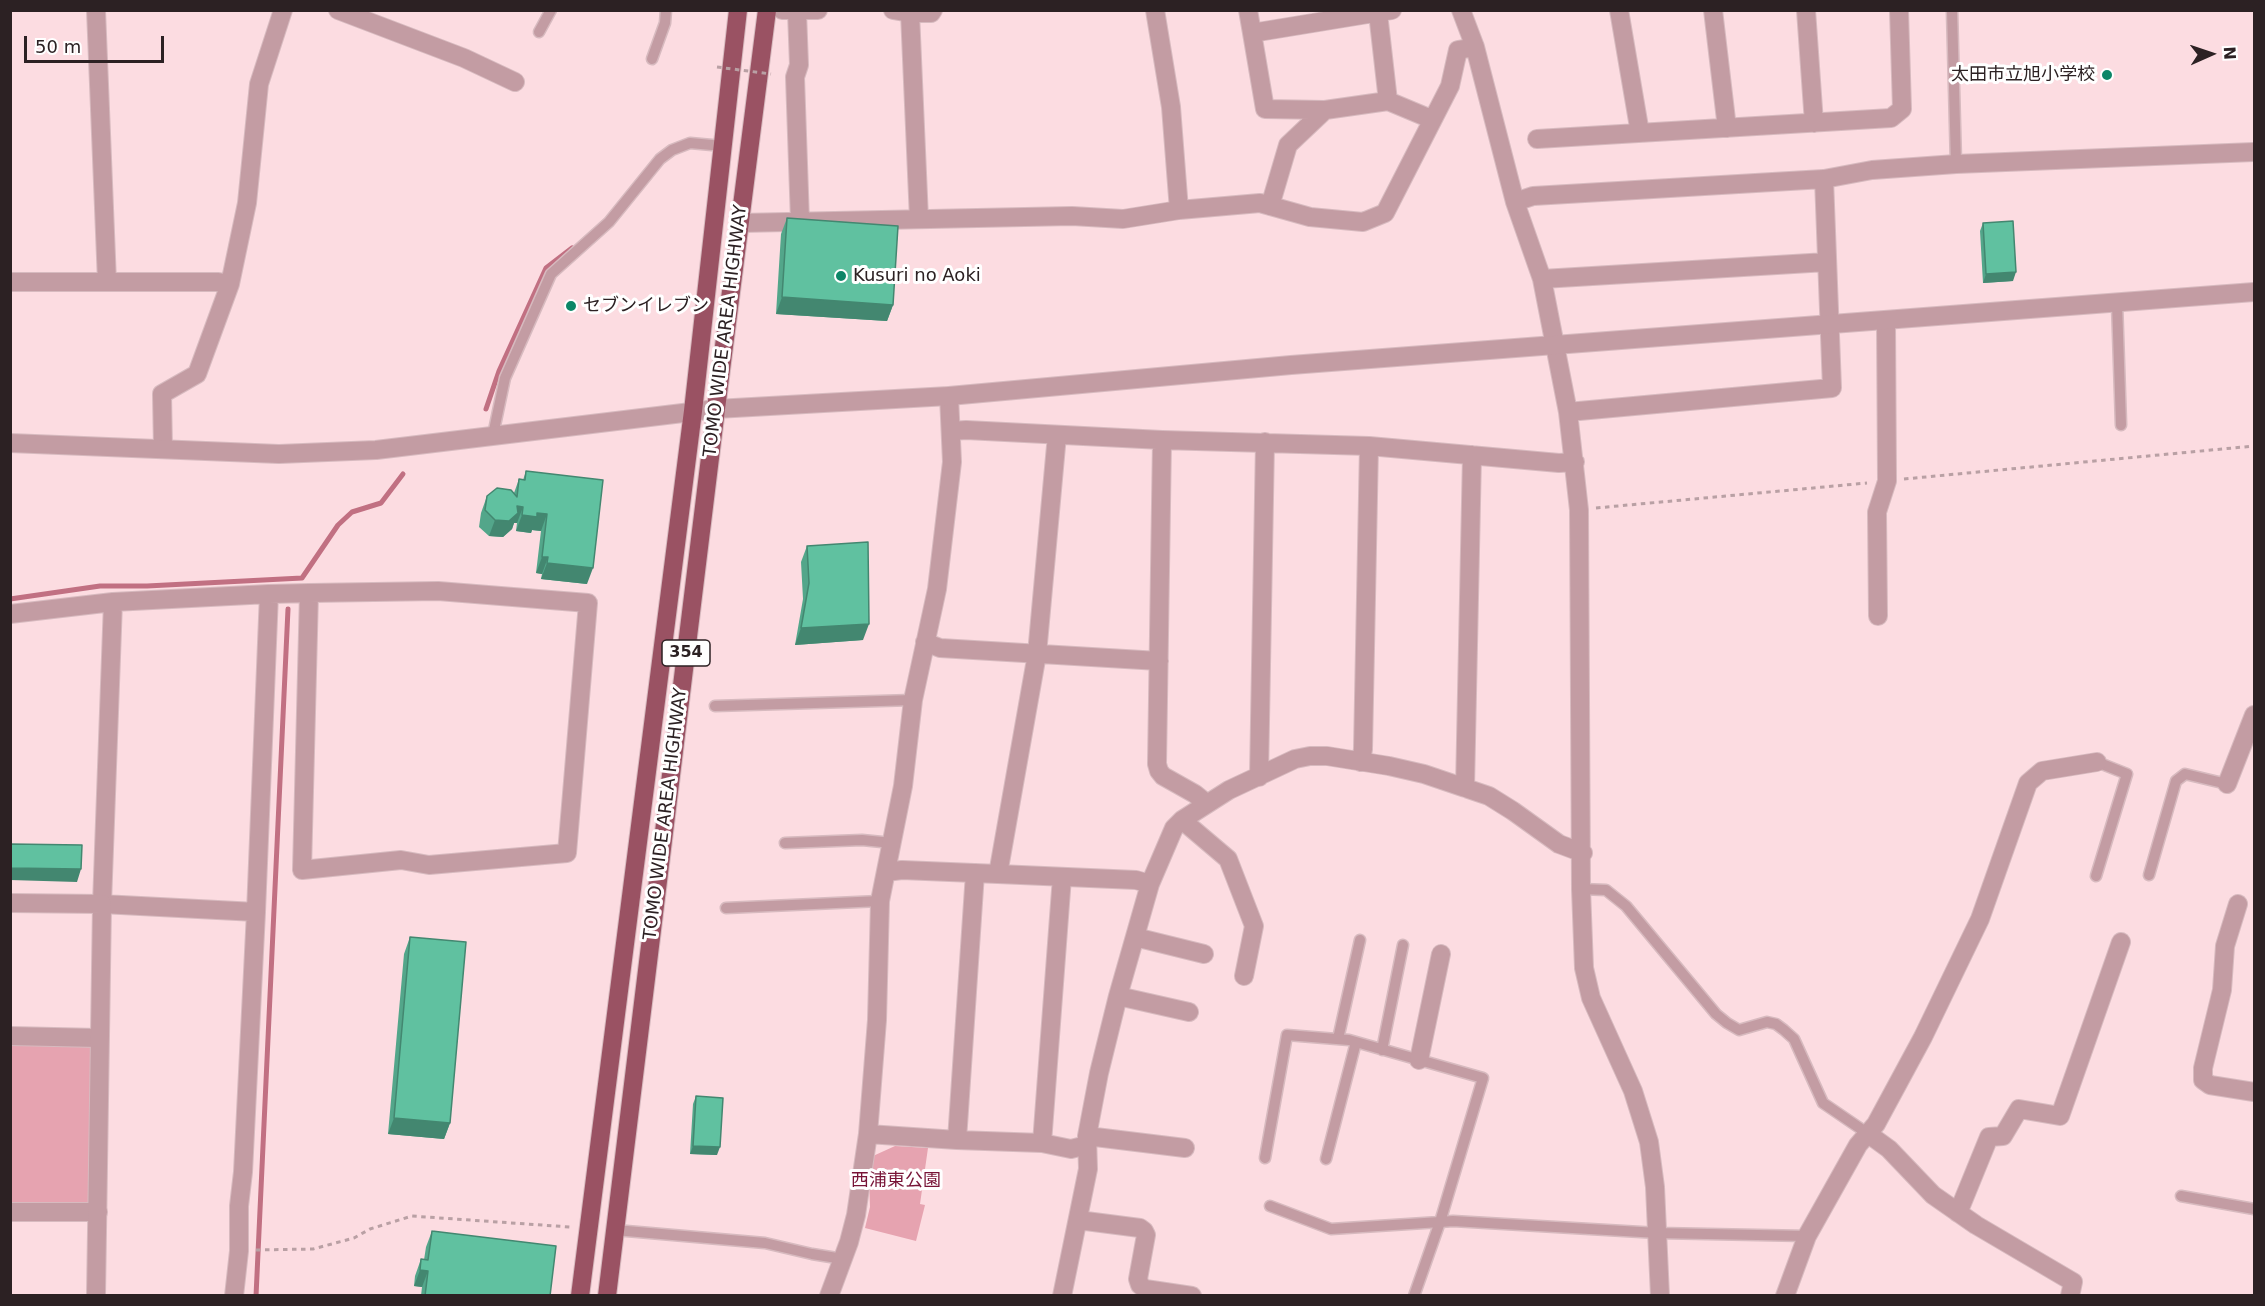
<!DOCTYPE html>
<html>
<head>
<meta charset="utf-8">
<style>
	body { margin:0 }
	#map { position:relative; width:2265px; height:1306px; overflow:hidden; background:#fcdce1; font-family:"DejaVu Sans",sans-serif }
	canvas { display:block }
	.frame { position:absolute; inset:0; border:12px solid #2c2123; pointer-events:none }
	.north { position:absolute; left:2181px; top:24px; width:60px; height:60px; -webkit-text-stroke:4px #fff; paint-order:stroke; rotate:87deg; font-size:16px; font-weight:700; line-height:24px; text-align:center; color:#2c2123 }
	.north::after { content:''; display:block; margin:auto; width:21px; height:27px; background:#2c2123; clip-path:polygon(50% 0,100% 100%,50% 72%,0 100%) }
	.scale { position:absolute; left:24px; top:36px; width:140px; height:27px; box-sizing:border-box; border:3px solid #2c2123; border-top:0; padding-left:8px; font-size:18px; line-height:21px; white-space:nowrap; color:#2c2123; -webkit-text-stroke:4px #fff; paint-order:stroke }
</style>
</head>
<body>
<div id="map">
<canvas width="2265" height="1306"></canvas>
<div class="frame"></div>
<div class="north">N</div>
<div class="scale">50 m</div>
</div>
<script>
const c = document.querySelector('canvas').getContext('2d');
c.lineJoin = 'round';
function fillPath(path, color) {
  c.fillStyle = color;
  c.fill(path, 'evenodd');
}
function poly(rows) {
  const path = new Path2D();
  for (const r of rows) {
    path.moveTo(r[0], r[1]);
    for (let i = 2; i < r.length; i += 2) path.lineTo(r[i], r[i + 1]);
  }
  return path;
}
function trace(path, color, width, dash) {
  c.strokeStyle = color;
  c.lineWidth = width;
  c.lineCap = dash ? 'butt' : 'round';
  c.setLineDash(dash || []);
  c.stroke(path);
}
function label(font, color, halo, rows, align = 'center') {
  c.font = font + ' "DejaVu Sans","Noto Sans JP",sans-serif';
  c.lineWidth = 6;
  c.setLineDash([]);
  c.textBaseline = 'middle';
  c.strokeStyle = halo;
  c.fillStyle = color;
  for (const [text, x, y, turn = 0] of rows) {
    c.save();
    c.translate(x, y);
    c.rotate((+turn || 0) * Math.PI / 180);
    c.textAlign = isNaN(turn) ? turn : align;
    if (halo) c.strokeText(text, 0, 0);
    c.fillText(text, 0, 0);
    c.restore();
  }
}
const green = poly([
	[11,1044,100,1046,92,1206,11,1206],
	[895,1146,928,1148,920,1204,925,1205,916,1241,865,1228,870,1207,869,1178,873,1156]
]);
const stream = poly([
	[486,409,499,371,546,268,572,248],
	[10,599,100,586,147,586,302,578,338,525,352,512,381,503,403,474],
	[256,1296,288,609]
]);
const path = poly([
	[1904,479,2254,446],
	[1596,508,1867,483],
	[256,1250,313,1249,354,1238,370,1229,412,1216,570,1227]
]);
const service = poly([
	[1952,10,1956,164],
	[539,32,551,10],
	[652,59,665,23,666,10],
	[2117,303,2121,425],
	[493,435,505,378,551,274,609,222,660,159,672,150,690,143,723,146],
	[715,706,913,700],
	[785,843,862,840,892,843],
	[2149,875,2176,781,2185,774,2227,784],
	[2096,876,2127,774,2097,762],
	[1581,889,1606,890,1626,906,1716,1014,1727,1023,1739,1030,1767,1022,1776,1024,1784,1030,1794,1039,1823,1103,1867,1133],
	[726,908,880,901],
	[1338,1039,1360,940],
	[1382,1050,1403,945],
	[1265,1158,1287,1035,1349,1040,1483,1078,1440,1222,1331,1229,1270,1206],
	[1326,1159,1356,1042],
	[2181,1196,2254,1209],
	[615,1230,765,1243,812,1254,843,1259],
	[1414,1296,1440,1222,1453,1221,1658,1233,1807,1236]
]);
const minor = poly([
	[96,10,107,282],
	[338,10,464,58,515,82],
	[782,10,818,10],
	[893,10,910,13,931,13,933,10],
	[1155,10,1171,107,1179,210],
	[1248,10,1252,33],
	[1461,10,1475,47,1515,202,1542,279,1568,412,1579,510,1581,889,1584,968,1591,998,1633,1091,1649,1142,1655,1187,1660,1296],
	[1619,10,1640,133],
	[1713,10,1727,128],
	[1806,10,1814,123],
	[797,12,799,65,795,77,800,221],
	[910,13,919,219],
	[1378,13,1388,101],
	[1325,110,1265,109,1252,33,1392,10],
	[1537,139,1891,118,1902,109,1899,10],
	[1515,202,1533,196,1824,179,1872,170,1956,164,2254,152],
	[1270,206,1288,145,1325,110,1388,101,1431,119],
	[740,223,1072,216,1123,219,1179,210,1260,203,1310,217,1363,222,1385,213,1450,86,1458,50,1475,47],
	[1542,279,1827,262],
	[10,282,217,282,230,284],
	[1568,412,1832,388,1824,179],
	[952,431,966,430,1162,440,1369,446,1559,463,1575,462],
	[1162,440,1157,764,1159,771,1163,776,1195,794,1206,803],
	[163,449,162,394,197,374,230,284,247,203,259,84,283,10],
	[113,602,102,904,256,912],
	[10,614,113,602,269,594,309,593,438,591,588,603,567,853,429,865,401,860,302,870,309,593],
	[1878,616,1877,512,1887,481,1886,321],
	[925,642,940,648,1159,661],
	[1361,762,1363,749,1369,446],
	[1259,777,1265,442],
	[2227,784,2254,715],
	[1465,788,1472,455],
	[1182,820,1228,859,1254,926,1244,976],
	[886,872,902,870,998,874,1136,880,1150,884],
	[998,874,1037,654,1057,435],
	[2238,904,2225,946,2222,990,2203,1068,2203,1080,2210,1085,2254,1092],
	[1135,937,1204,954],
	[1118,996,1189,1012],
	[10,1036,98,1038],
	[1419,1060,1441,954],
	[1867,1133,1889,1149,1933,1195,1976,1225,2073,1282,2070,1296],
	[868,1134,957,1140,1042,1143,1071,1149,1087,1145],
	[1087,1136,1185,1148],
	[957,1140,975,873],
	[1042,1143,1062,877],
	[10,1212,98,1212],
	[1958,1213,1989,1137,2003,1136,2019,1109,2060,1116,2121,942],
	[1078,1220,1140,1228,1144,1231,1146,1235,1138,1279,1140,1285,1145,1289,1192,1296],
	[234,1296,239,1251,239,1206,243,1172,256,912,269,594],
	[829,1296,849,1242,856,1215,868,1134,877,1020,880,901,903,786,913,700,937,589,952,462,949,396],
	[1062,1296,1088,1169,1087,1136,1099,1073,1118,996,1150,884,1174,828,1182,820,1229,790,1295,759,1310,756,1327,756,1389,766,1424,774,1489,796,1513,811,1559,844,1583,853],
	[1785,1296,1807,1236,1858,1145,1876,1124,1923,1037,1980,919,2028,783,2042,771,2097,762]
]);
const tertiary = poly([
	[10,443,279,454,376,450,716,409,949,396,1291,365,2254,292],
	[10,903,102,904,96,1296]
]);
const trunk = poly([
	[580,1296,693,411,738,10],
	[607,1296,716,409,767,10]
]);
const pathBridge = poly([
	[717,67,771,74]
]);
const wall = poly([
	[787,218,893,305,887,321,776,314,781,234],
	[1983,223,2013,281,1983,283,1980,231],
	[526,471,587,584,541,579,542,574,536,573,541,531,532,530,531,533,516,531,517,523,514,523,512,529,503,537,489,536,479,527,481,513,487,496,514,493,519,479,523,480],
	[807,546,863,640,795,645,803,599,801,562],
	[410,937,450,1123,444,1139,388,1134,404,954],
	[696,1096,717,1155,690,1154,693,1104],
	[432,1231,550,1296,421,1296,422,1287,414,1286,415,1276,421,1259,424,1260,426,1247]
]);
const shadedWall = poly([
	[2016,272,2013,281,1983,283,1986,274],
	[782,297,893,305,887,321,776,314],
	[517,506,523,507,517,523,514,523,512,529,503,537,489,536,495,520],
	[537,513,547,514,541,531,532,530,531,533,516,531,522,515],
	[542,557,548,557,542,574,536,573],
	[547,563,593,568,587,584,541,579],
	[869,624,863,640,795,645,801,628],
	[10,868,81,869,77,882,10,880],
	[394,1118,450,1123,444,1139,388,1134],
	[693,1146,720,1147,717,1155,690,1154],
	[420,1270,428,1271,422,1287,414,1286]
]);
const building = poly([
	[787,218,898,226,893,305,782,297,787,218],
	[2013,221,2016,272,1986,274,1983,223,2013,221],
	[526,471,603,480,593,568,547,563,548,557,542,557,547,514,537,513,537,517,522,515,523,507,517,506,518,513,509,521,495,520,485,510,487,496,497,488,511,490,517,497,519,479,525,480,526,471],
	[868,542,869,624,801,628,809,583,807,546,868,542],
	[10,844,82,845,81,869,10,868,10,844],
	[410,937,466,942,450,1123,394,1118,410,937],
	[696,1096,723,1098,720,1147,693,1146,696,1096],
	[432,1231,556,1246,550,1296,425,1296,428,1271,420,1270,421,1259,428,1260,432,1231]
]);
const markers = [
	[2107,75,6,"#0c8667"],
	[841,276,6,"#0c8667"],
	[571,306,6,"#0c8667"]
];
const shields = [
	[686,653,48]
];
const shieldNames = [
	["354",686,653]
];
const poiNames = [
	["太田市立旭小学校",2095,75,"right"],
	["Kusuri no Aoki",853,276],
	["セブンイレブン",583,306]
];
const streetNames = [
	["TOMO WIDE AREA HIGHWAY",726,331,-83],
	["TOMO WIDE AREA HIGHWAY",666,814,-83]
];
const parkNames = [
	["西浦東公園",896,1181]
];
fillPath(green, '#e6a3b0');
trace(stream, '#c17082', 5);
trace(service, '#d7babf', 13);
trace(minor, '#d7babf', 20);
trace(tertiary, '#d7babf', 20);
trace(trunk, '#d7babf', 20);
trace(path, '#b9a0a4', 3, [4.5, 4.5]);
trace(service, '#c39ca3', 10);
trace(minor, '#c39ca3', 18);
trace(tertiary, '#c39ca3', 18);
trace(trunk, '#9a5263', 18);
trace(pathBridge, '#b9a0a4', 3, [4.5, 4.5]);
fillPath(wall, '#53a68a');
fillPath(shadedWall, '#438770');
fillPath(building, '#60c1a0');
trace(building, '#438770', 1.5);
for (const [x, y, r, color] of markers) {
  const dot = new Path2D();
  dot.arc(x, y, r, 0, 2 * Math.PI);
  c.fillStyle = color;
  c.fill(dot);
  trace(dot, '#fff', 2);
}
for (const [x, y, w] of shields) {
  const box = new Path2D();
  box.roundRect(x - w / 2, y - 13, w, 26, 4.5);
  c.fillStyle = '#fff';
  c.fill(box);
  trace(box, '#2c2123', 1.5);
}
label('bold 16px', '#2c2123', null, shieldNames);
label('18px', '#2c2123', '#fff', poiNames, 'left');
label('18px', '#2c2123', '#fff', streetNames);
label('18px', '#781437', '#fff', parkNames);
</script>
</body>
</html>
